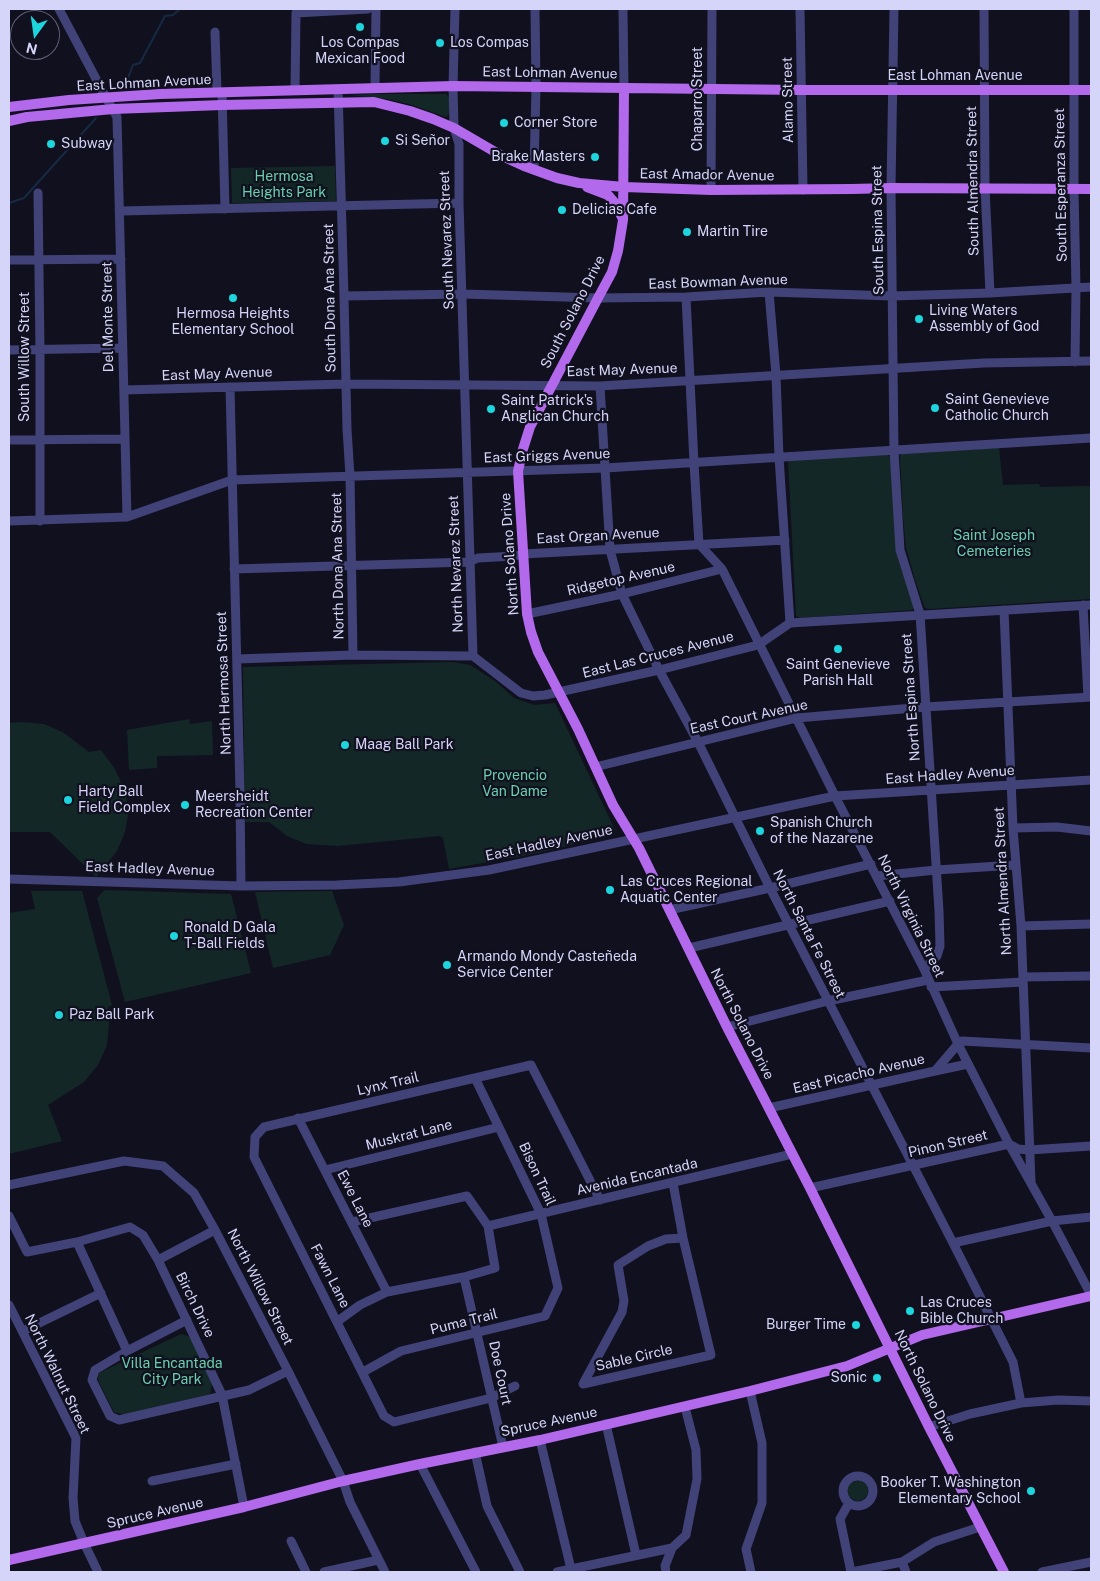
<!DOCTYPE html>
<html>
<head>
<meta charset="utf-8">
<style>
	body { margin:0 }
	#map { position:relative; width:1100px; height:1581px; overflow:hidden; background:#11101f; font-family:"Public Sans",sans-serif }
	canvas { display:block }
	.frame { position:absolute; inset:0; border:10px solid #d5d4f9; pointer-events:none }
	.north { position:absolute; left:10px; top:10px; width:50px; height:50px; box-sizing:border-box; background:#11101f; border:1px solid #5f5e76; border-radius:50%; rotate:194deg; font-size:14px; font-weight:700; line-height:20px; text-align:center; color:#d5d4f9 }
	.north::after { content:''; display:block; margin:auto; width:18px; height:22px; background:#1dd5dc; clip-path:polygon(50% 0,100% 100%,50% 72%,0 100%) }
</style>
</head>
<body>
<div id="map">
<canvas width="1100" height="1581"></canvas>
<div class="frame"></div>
<div class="north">N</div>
</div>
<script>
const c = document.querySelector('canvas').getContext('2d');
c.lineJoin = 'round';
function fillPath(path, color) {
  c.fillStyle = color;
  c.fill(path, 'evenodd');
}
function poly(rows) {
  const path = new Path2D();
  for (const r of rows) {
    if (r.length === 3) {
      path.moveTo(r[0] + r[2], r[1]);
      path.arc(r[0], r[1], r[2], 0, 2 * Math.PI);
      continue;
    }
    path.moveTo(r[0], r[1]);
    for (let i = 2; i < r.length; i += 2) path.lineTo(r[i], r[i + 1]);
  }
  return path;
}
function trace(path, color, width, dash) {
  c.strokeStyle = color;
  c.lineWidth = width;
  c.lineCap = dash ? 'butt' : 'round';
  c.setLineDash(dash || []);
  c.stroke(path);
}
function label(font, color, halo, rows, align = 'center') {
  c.font = font + ' "Public Sans",sans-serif';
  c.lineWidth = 4.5;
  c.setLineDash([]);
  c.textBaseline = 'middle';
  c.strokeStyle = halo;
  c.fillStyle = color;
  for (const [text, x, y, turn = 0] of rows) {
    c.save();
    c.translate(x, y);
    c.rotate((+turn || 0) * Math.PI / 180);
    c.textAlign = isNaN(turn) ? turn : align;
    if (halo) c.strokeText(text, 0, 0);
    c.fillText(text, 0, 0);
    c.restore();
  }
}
const green = poly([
	[376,94,446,94,449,98,449,114,446,117,409,104,387,99,350,95],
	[335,166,336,201,232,203,231,168],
	[999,448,1003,485,1039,484,1040,487,1091,486,1091,599,929,609,925,608,915,580,906,547,903,517,900,456,901,454],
	[885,455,888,455,890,458,898,559,915,608,912,610,800,618,796,616,788,460],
	[452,662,470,665,495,681,514,698,534,705,555,703,615,830,612,835,538,853,449,869,443,838,439,836,338,846,307,844,287,836,269,822,245,822,243,667],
	[189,719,190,724,212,721,213,755,157,756,157,768,129,770,127,730],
	[21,722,44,724,64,733,89,752,101,750,115,769,124,789,129,810,125,832,117,851,96,877,50,832,9,832,9,723],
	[105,890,231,894,251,973,125,1002,97,898],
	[31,891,82,891,112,1005,108,1007,109,1023,107,1045,98,1065,84,1082,48,1105,62,1141,9,1154,9,913,35,909],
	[332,891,344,925,330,955,273,968,255,892],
	[181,1334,191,1337,212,1384,210,1394,125,1415,114,1412,98,1380,99,1373],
	[860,1480,866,1484,868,1488,868,1494,863,1500,856,1501,848,1496,847,1489,848,1484]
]);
const stream = poly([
	[124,88,133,65,140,63,165,16,173,15,180,9],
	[9,203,24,198,96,118]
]);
const minor = poly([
	[59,9,103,92,117,117,127,517],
	[455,9,453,86,454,128,459,144,459,203,473,656],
	[623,9,624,88],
	[800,9,803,190],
	[894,9,891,188,894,451,900,550,920,614,939,911,940,946,937,956,924,969],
	[984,9,985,188,990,293],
	[1074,9,1074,189,1076,288,1075,362],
	[215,32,217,92],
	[375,87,376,9],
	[338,89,344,296,347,429,350,476,353,655],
	[295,90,296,13,368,9],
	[222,93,225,209],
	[534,170,536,87,535,9],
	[711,190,712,9],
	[38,193,40,350,40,521],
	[121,211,459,203],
	[9,260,121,259],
	[769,292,776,375,779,457,790,623],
	[344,296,463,294,598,298,686,297,769,292,893,296,990,293,1091,287],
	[686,297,694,463,699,544,722,569,835,796,924,969,958,1044,1009,1144,1052,1221,1091,1295],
	[9,350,122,348],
	[600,386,610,550,622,594,659,670,698,742,770,888,953,1243,1013,1362,1021,1403],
	[230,387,240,792,241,886],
	[124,390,346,384,600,386,984,363,1091,361],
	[9,440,124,439],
	[9,521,127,517,232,480,605,468,1091,438],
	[234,569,469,562,478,558,515,556,523,554,785,540],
	[1083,605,1088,697],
	[1004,610,1013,828,1021,926,1031,1182],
	[527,614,622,594,722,569],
	[237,659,353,655,473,656,521,693,533,696,545,695,659,670,758,645,790,623,1091,605],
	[595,767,797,718,925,707,1091,697],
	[1013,828,1057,827,1091,831],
	[877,876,936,870,1015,865],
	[9,879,241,886,337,885,399,882,489,870,835,796,1091,780],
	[669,910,770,888,871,864],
	[1021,926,1091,924],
	[689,948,890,901],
	[1023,977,1091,976],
	[931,987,1023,982],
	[727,1027,828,1001,928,980],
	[935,1071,968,1064],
	[769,1108,935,1071,958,1044,962,1041,1091,1048],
	[298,1118,387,1292],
	[325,1170,499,1127],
	[673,1183,683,1238],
	[9,1185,124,1161,163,1166,194,1193,215,1230,288,1371,343,1481,350,1502,385,1572],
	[810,1188,1009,1144,1018,1149,1029,1150,1091,1146],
	[9,1216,27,1252,77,1242,130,1227,143,1235,158,1260,222,1395,244,1507],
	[488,1226,792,1154],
	[683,1238,711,1355,583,1384,622,1312,624,1301,618,1265,648,1246,666,1239,683,1238],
	[77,1242,127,1351],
	[953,1243,1052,1221,1091,1217],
	[158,1260,215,1230],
	[464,1277,503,1447],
	[9,1305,76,1438,73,1498,75,1521,84,1543,98,1572],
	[187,1320,127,1351,95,1370,92,1380,110,1416,119,1420,249,1390,288,1371],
	[338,1321,360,1305,387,1292,464,1277,495,1268,488,1226,467,1196,352,1222],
	[23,1331,101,1293],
	[363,1372,401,1351,545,1316,558,1288,541,1214,475,1078],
	[515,1386,491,1398,394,1422,384,1416,254,1157,255,1137,264,1127,531,1065,600,1200],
	[750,1391,762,1443,762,1503,746,1549,751,1572],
	[606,1424,636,1555],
	[929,1427,970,1414,1021,1403,1058,1400,1091,1401],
	[540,1440,571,1569],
	[475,1452,487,1506,520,1572],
	[420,1464,476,1572],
	[858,1491,15],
	[152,1481,236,1464],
	[849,1503,840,1519,851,1572],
	[291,1541,306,1572],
	[902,1562,906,1572],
	[324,1572,378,1560],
	[557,1572,672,1548],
	[666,1572,665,1566,672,1548,686,1535,697,1479,696,1450,685,1407],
	[852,1572,902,1562,934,1542,980,1527],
	[1042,1572,1091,1562]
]);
const major = poly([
	[624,88,623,220,618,251,612,272,598,298,530,427,523,449,518,471,527,614,531,632,538,652,578,729,613,805,639,848,727,1027,810,1188,929,1427,1004,1572],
	[9,107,69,100,160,94,453,86,802,90,1091,90],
	[9,121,27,117,113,109,222,105,374,102,410,111,433,119,454,128,502,156,524,166,557,178,579,183,624,187,711,190,852,189,891,188,1091,189],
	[587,187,608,195,614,202,623,219],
	[9,1560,244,1507,343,1481,420,1464,540,1440,750,1391,847,1366,922,1335,1091,1296]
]);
const markers = [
	[360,27,5,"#1dd5dc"],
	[440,43,5,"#1dd5dc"],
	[504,123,5,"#1dd5dc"],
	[385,141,5,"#1dd5dc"],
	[51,144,5,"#1dd5dc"],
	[595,157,5,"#1dd5dc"],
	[562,210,5,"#1dd5dc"],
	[687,232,5,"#1dd5dc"],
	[233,298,5,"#1dd5dc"],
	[919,319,5,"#1dd5dc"],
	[935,408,5,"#1dd5dc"],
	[491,409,5,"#1dd5dc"],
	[838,649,5,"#1dd5dc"],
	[345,745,5,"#1dd5dc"],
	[68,800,5,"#1dd5dc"],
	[185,805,5,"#1dd5dc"],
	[760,831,5,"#1dd5dc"],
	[610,890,5,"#1dd5dc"],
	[174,936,5,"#1dd5dc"],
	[447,965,5,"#1dd5dc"],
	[59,1015,5,"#1dd5dc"],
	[910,1311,5,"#1dd5dc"],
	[856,1325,5,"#1dd5dc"],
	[877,1378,5,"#1dd5dc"],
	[1031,1491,5,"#1dd5dc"]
];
const poiNames = [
	["Los Compas",360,43,"center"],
	["Mexican Food",360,59,"center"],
	["Los Compas",450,43],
	["Corner Store",514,123],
	["Si Señor",395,141],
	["Subway",61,144],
	["Brake Masters",585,157,"right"],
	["Delicias Cafe",572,210],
	["Martin Tire",697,232],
	["Living Waters",929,311],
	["Assembly of God",929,327],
	["Hermosa Heights",233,314,"center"],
	["Elementary School",233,330,"center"],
	["Saint Genevieve",945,400],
	["Catholic Church",945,416],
	["Saint Patrick's",501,401],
	["Anglican Church",501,417],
	["Saint Genevieve",838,665,"center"],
	["Parish Hall",838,681,"center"],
	["Maag Ball Park",355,745],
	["Harty Ball",78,792],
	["Field Complex",78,808],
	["Meersheidt",195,797],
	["Recreation Center",195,813],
	["Spanish Church",770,823],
	["of the Nazarene",770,839],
	["Las Cruces Regional",620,882],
	["Aquatic Center",620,898],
	["Ronald D Gala",184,928],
	["T-Ball Fields",184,944],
	["Armando Mondy Casteñeda",457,957],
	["Service Center",457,973],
	["Paz Ball Park",69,1015],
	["Las Cruces",920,1303],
	["Bible Church",920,1319],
	["Burger Time",846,1325,"right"],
	["Sonic",867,1378,"right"],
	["Booker T. Washington",1021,1483,"right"],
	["Elementary School",1021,1499,"right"]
];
const streetNames = [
	["East Lohman Avenue",550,73,1],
	["East Lohman Avenue",955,76],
	["East Lohman Avenue",144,83,-3],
	["Chaparro Street",698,99,-90],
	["Alamo Street",788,100,-91],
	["East Amador Avenue",707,175,1],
	["South Almendra Street",973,181,-91],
	["South Esperanza Street",1061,185,-91],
	["South Espina Street",878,230,-91],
	["South Nevarez Street",447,240,-92],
	["East Bowman Avenue",718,282,-2],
	["South Dona Ana Street",330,298,-91],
	["South Solano Drive",573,312,-63],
	["Del Monte Street",108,317,-91],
	["South Willow Street",25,357,-90],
	["East May Avenue",622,370,-2],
	["East May Avenue",217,374,-2],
	["East Griggs Avenue",547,456,-2],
	["East Organ Avenue",598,536,-3],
	["North Solano Drive",510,554,-94],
	["North Nevarez Street",456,564,-92],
	["North Dona Ana Street",338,566,-91],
	["Ridgetop Avenue",621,579,-13],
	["East Las Cruces Avenue",658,655,-14],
	["North Hermosa Street",224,683,-92],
	["North Espina Street",911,697,-94],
	["East Court Avenue",749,717,-12],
	["East Hadley Avenue",950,775,-4],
	["East Hadley Avenue",549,843,-12],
	["East Hadley Avenue",150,869,2],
	["North Almendra Street",1003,881,-93],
	["North Virginia Street",911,916,64],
	["North Santa Fe Street",809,934,63],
	["North Solano Drive",742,1024,63],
	["East Picacho Avenue",859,1074,-13],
	["Lynx Trail",388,1084,-13],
	["Muskrat Lane",409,1135,-14],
	["Pinon Street",948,1144,-13],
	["Bison Trail",537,1174,65],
	["Avenida Encantada",637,1177,-13],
	["Ewe Lane",355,1199,63],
	["Fawn Lane",330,1276,63],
	["North Willow Street",260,1287,63],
	["Birch Drive",195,1305,64],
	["Puma Trail",464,1322,-14],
	["Sable Circle",634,1358,-13],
	["Doe Court",500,1373,78],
	["North Walnut Street",57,1374,64],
	["North Solano Drive",925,1386,64],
	["Spruce Avenue",549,1422,-12],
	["Spruce Avenue",155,1513,-13]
];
const parkNames = [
	["Hermosa",284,177],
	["Heights Park",284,193],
	["Saint Joseph",994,536],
	["Cemeteries",994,552],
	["Provencio",515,776],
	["Van Dame",515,792],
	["Villa Encantada",172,1364],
	["City Park",172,1380]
];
fillPath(green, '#132826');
trace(stream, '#152a43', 2);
trace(minor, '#414278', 9);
trace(major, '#b269eb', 10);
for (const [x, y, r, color] of markers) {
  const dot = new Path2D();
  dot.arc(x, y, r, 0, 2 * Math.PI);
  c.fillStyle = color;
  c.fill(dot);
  trace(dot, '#11101f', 2);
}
label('14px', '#d5d4f9', '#11101f', poiNames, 'left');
label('14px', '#d5d4f9', '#11101f', streetNames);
label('14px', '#69d0af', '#11101f', parkNames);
</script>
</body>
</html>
